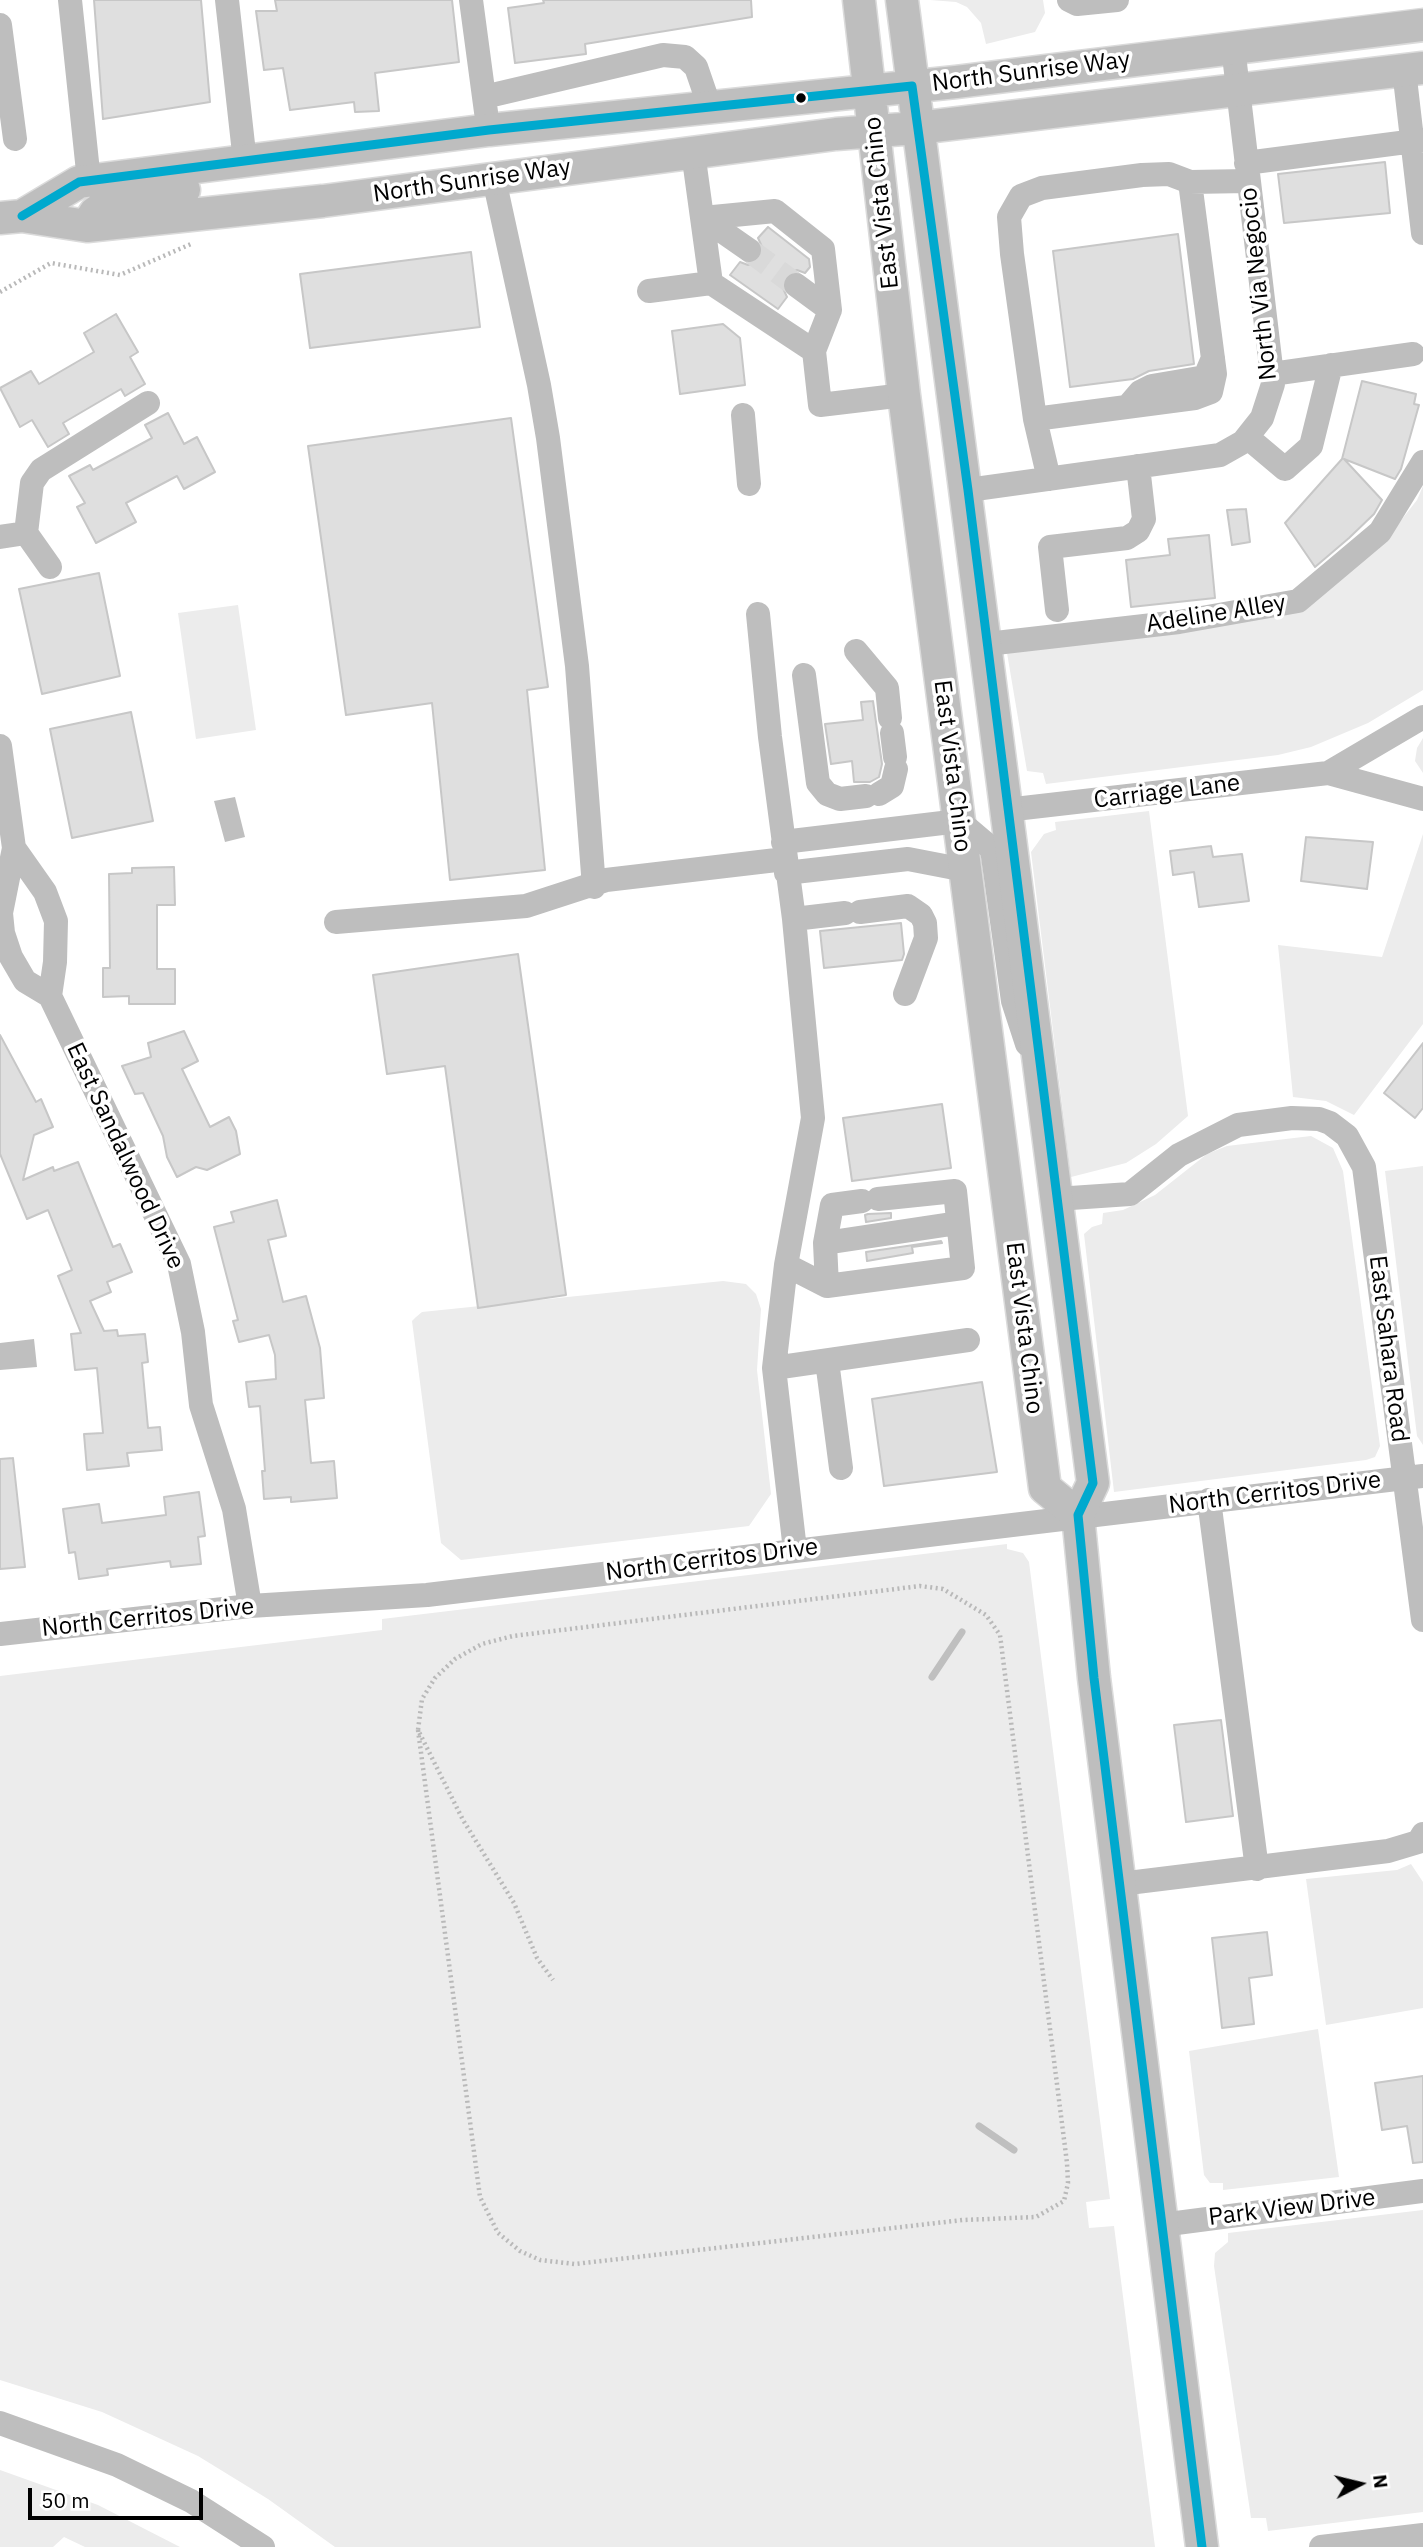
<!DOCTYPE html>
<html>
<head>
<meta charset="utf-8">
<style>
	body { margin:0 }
	#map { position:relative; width:1423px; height:2547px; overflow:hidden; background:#fff; font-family:"IBM Plex Sans",sans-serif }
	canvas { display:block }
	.north { position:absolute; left:1325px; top:2449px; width:70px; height:70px; -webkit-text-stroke:5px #fff; paint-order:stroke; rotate:83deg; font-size:19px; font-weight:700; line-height:28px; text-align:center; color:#000 }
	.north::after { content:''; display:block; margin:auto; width:24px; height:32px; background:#000; clip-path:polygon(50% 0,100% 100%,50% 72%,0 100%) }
	.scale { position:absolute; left:28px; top:2488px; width:175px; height:32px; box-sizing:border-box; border:4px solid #000; border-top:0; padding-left:9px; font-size:21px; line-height:24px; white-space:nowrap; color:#000; -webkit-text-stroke:5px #fff; paint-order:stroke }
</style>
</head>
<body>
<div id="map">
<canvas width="1423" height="2547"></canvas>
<div class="north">N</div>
<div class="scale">50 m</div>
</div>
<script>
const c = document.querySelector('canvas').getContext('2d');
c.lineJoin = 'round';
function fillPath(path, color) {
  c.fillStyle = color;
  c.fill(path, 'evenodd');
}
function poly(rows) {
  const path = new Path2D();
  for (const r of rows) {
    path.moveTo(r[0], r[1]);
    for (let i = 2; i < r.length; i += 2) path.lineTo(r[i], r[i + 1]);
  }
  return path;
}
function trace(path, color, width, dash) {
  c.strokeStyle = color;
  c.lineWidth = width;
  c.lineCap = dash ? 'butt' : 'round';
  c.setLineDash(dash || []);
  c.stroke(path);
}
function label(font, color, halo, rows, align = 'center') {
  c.font = font + ' "IBM Plex Sans",sans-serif';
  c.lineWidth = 7;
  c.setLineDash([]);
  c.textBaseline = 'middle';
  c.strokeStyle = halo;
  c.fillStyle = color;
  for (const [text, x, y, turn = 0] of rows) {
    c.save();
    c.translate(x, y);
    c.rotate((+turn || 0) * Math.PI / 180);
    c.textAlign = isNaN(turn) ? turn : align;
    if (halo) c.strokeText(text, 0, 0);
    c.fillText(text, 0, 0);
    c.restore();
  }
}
const green = poly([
	[930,0,1043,0,1045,13,1035,32,986,44,981,23,967,7,956,2],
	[1423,486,1423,690,1368,723,1311,747,1278,755,1046,784,1043,773,1027,771,1007,653,1235,622,1388,537,1417,500],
	[238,605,256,730,196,739,178,613],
	[1423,738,1423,773,1415,761,1417,748],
	[1149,811,1188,1116,1156,1144,1126,1163,1071,1177,1031,852,1044,834,1056,830,1055,822],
	[1423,834,1423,1024,1354,1115,1326,1101,1293,1097,1278,945,1382,957],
	[1311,1136,1333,1148,1343,1171,1380,1446,1375,1457,1366,1460,1114,1492,1084,1234,1092,1227,1102,1224,1103,1213,1123,1210,1155,1195,1207,1154,1227,1146],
	[1423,1166,1423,1445,1417,1436,1385,1171],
	[723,1281,746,1284,756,1294,761,1309,757,1370,771,1494,749,1526,461,1560,441,1543,412,1321,416,1317,422,1312],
	[1007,1544,1007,1549,1023,1553,1029,1562,1110,2199,1086,2202,1089,2228,1114,2226,1155,2547,335,2547,268,2499,198,2456,102,2412,0,2380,0,1676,382,1630,382,1619],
	[1411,1864,1423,1882,1423,2008,1326,2025,1306,1879,1397,1870],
	[1318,2029,1339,2177,1223,2190,1223,2183,1210,2183,1204,2175,1189,2051],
	[1423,2210,1423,2512,1268,2531,1266,2518,1251,2518,1214,2266,1215,2253,1228,2242,1228,2233],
	[0,2470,98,2505,180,2547,85,2547,64,2537,53,2547,0,2547]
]);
const water = poly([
	[235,797,245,837,225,842,214,801],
	[34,1339,37,1367,0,1370,0,1343]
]);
const stream = poly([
	[932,1677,962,1632],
	[979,2126,1014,2150]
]);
const building = poly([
	[94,0,201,0,210,102,103,119,94,0],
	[275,0,452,0,459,62,375,73,379,111,355,112,354,102,290,110,283,68,264,70,256,11,277,11,275,0],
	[543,0,751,0,752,17,585,44,586,54,515,63,508,8,544,3,543,0],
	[1385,162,1390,213,1284,223,1278,174,1385,162],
	[768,227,809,259,810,267,805,273,797,270,784,276,781,284,787,297,778,309,730,275,740,262,748,265,761,259,764,251,758,238,768,227],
	[1178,234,1194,364,1149,371,1133,379,1070,387,1053,251,1178,234],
	[471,252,480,327,310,348,300,274,471,252],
	[116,314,138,352,130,357,145,384,125,396,121,389,63,423,69,434,48,447,32,420,20,427,0,388,31,371,39,384,94,352,84,333,116,314],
	[723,324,740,338,745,385,680,394,672,331,723,324],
	[1362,381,1416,394,1414,404,1419,405,1401,469,1395,479,1344,459,1382,500,1374,514,1349,538,1315,567,1285,523,1342,459,1362,381],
	[168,413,184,444,197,437,215,472,184,489,177,476,126,503,136,522,96,543,77,507,85,503,69,476,90,465,93,470,152,438,145,425,168,413],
	[511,418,548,687,527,690,545,870,450,880,432,703,346,715,308,446,511,418],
	[1246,509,1250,542,1232,545,1227,510,1246,509],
	[1209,535,1215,598,1131,607,1126,560,1170,555,1168,539,1209,535],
	[99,573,120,676,42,694,19,589,99,573],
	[873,701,882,764,879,777,870,782,854,782,852,761,831,764,825,724,863,720,861,702,873,701],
	[131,712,153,821,72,838,50,729,131,712],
	[1306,837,1373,842,1367,889,1301,881,1306,837],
	[1211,846,1213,857,1242,854,1249,901,1199,907,1194,872,1173,875,1170,851,1211,846],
	[174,867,175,905,157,905,157,969,175,969,175,1004,129,1004,129,996,103,997,103,968,110,968,109,874,132,873,132,868,174,867],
	[901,923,904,954,902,960,824,968,820,931,901,923],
	[518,954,566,1295,478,1308,445,1066,387,1074,373,975,518,954],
	[184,1031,198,1061,182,1069,210,1127,229,1117,236,1131,240,1154,207,1170,196,1167,177,1177,167,1157,163,1136,143,1093,135,1094,122,1066,151,1057,148,1043,184,1031],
	[0,1035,36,1102,41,1099,53,1127,34,1135,23,1180,53,1167,54,1171,78,1162,113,1247,120,1244,132,1272,107,1282,111,1292,90,1301,104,1331,117,1330,118,1336,145,1334,148,1362,142,1363,148,1428,160,1427,162,1450,127,1453,129,1466,87,1470,84,1434,103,1433,97,1368,75,1370,71,1334,81,1333,58,1276,72,1270,48,1210,27,1219,0,1154,0,1035],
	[1423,1043,1423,1108,1415,1118,1384,1093,1423,1043],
	[942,1104,951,1168,852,1181,843,1118,942,1104],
	[277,1200,286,1236,268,1240,283,1302,306,1296,320,1348,324,1398,305,1400,311,1463,334,1461,337,1498,291,1502,291,1497,264,1499,262,1471,265,1471,260,1406,249,1407,246,1382,276,1379,275,1355,269,1335,239,1342,233,1321,238,1320,214,1227,234,1222,231,1212,277,1200],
	[891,1213,891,1218,866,1222,865,1215,868,1214,891,1213],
	[941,1241,942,1243,912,1247,913,1253,867,1261,866,1252,941,1241],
	[982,1382,997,1472,884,1486,872,1399,982,1382],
	[13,1458,25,1567,0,1569,0,1459,13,1458],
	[199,1492,205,1536,198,1537,201,1564,171,1567,170,1561,107,1569,108,1575,79,1579,75,1552,69,1553,63,1509,99,1504,102,1523,166,1515,164,1497,199,1492],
	[1221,1720,1233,1816,1186,1822,1174,1725,1221,1720],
	[1267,1932,1272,1975,1249,1978,1254,2024,1222,2028,1212,1938,1267,1932],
	[1423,2076,1423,2162,1413,2163,1407,2126,1382,2130,1375,2083,1423,2076]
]);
const minorTunnel = poly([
	[749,250,796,285]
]);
const path = poly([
	[0,292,51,263,120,275,191,244],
	[418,1730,480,2197,498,2233,520,2251,540,2260,575,2264,963,2220,1036,2217,1064,2201,1068,2183,1067,2163,1000,1635,986,1615,943,1589,920,1586,513,1636,482,1644,455,1659,435,1678,422,1699,418,1730,463,1820,514,1903,537,1958,553,1980]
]);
const minor = poly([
	[70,0,89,181],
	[227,0,245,162],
	[471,0,486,112],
	[1069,0,1077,4,1117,0],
	[0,25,15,139],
	[1404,70,1423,233],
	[484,97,663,55,685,57,696,67,707,99,718,106],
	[693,152,711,283,814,351,820,405,904,395],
	[1246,163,1423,140],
	[494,179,539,385,548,438,577,666,594,887],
	[749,250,703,218,775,211,823,249,830,310,814,351],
	[796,285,830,310],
	[649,291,711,283],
	[1272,374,1413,354],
	[1128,406,1140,392,1152,386,1205,377,1213,358],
	[743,415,749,484],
	[1035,419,1195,398,1211,392,1215,374,1190,182],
	[1247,437,1285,469,1311,446,1331,365],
	[1049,479,1035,419,1012,254,1009,217,1021,196,1042,188,1142,175,1169,174,1190,182,1248,181],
	[968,490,1220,455,1243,442,1262,418,1273,384,1233,47],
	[0,537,26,533],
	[50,567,26,533,32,483,41,470,148,403],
	[1057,610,1050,547,1127,538,1138,531,1144,519,1138,466],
	[758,614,770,737,794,919,813,1118,786,1265,774,1368,795,1550],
	[987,644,1179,622,1298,601,1380,532,1423,462],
	[856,651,887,688,890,718],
	[804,675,818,783,827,794,840,799,866,796],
	[892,733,895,757],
	[0,746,14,848,1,913,3,933,11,957,25,981,50,996],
	[1328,773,1423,717],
	[879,794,892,786,896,769],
	[1006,810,1328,773,1423,799],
	[783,842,959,821,992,849,1013,1001,1027,1044],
	[14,848,45,892,56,921,55,962,50,996,179,1264,193,1332,201,1405,234,1509,250,1606],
	[786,873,908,859,965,870],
	[860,912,908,906,921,915,925,923,926,938,905,994],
	[794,919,845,913],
	[336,922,526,906,606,880,785,859],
	[1056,1199,1130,1194,1179,1155,1238,1125,1292,1118,1319,1119,1330,1123,1347,1136,1364,1167,1423,1620],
	[825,1243,958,1223],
	[786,1265,827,1286,963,1268,955,1191,878,1199],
	[827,1286,825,1243,832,1205,862,1201],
	[827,1361,841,1468],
	[774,1368,968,1340],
	[1209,1500,1257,1869],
	[0,1634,250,1606,427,1595,1423,1476],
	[1120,1884,1388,1851,1418,1842,1423,1834],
	[1161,2225,1423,2191],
	[0,2423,117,2465,191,2501,263,2547],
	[1321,2547,1423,2535]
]);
const major = poly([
	[859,0,904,395,1045,1488,1078,1515],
	[902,0,1093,1483,1078,1515,1094,1678,1202,2547],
	[22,216,79,182,489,130,956,82,1423,25],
	[0,218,22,216,87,226,323,201,836,134,917,128,1423,68],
	[88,224,95,213,111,202,184,190]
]);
const bus1 = poly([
	[22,216,79,182,489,130,912,86,968,490,1093,1483,1078,1515,1094,1678,1202,2547]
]);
const markers = [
	[801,98,6,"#000"]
];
const streetNames = [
	["North Sunrise Way",1031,72,-7],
	["North Sunrise Way",472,181,-8],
	["East Vista Chino",882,203,-96],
	["North Via Negocio",1259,284,-96],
	["Adeline Alley",1216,614,-9],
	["East Vista Chino",952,766,83],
	["Carriage Lane",1167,792,-7],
	["East Sandalwood Drive",125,1156,65],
	["East Vista Chino",1024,1328,83],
	["East Sahara Road",1388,1349,83],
	["North Cerritos Drive",1275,1493,-7],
	["North Cerritos Drive",712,1560,-7],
	["North Cerritos Drive",148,1618,-6],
	["Park View Drive",1292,2208,-7]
];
fillPath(green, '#ececec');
fillPath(water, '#bfbfbf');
trace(stream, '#bfbfbf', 7);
fillPath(building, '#dfdfdf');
trace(building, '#c7c7c7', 2);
trace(minorTunnel, '#d9d9d9', 24, [24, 12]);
trace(major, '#dbdbdb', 35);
trace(path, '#b9b9b9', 4.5, [2, 3.5]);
trace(minor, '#bebebe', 24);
trace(major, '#bebebe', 32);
trace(bus1, '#00a9ce', 9);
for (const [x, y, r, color] of markers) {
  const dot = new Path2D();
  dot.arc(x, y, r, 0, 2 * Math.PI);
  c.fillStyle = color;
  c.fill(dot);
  trace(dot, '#fff', 2.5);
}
label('24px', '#000', '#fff', streetNames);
</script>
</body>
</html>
